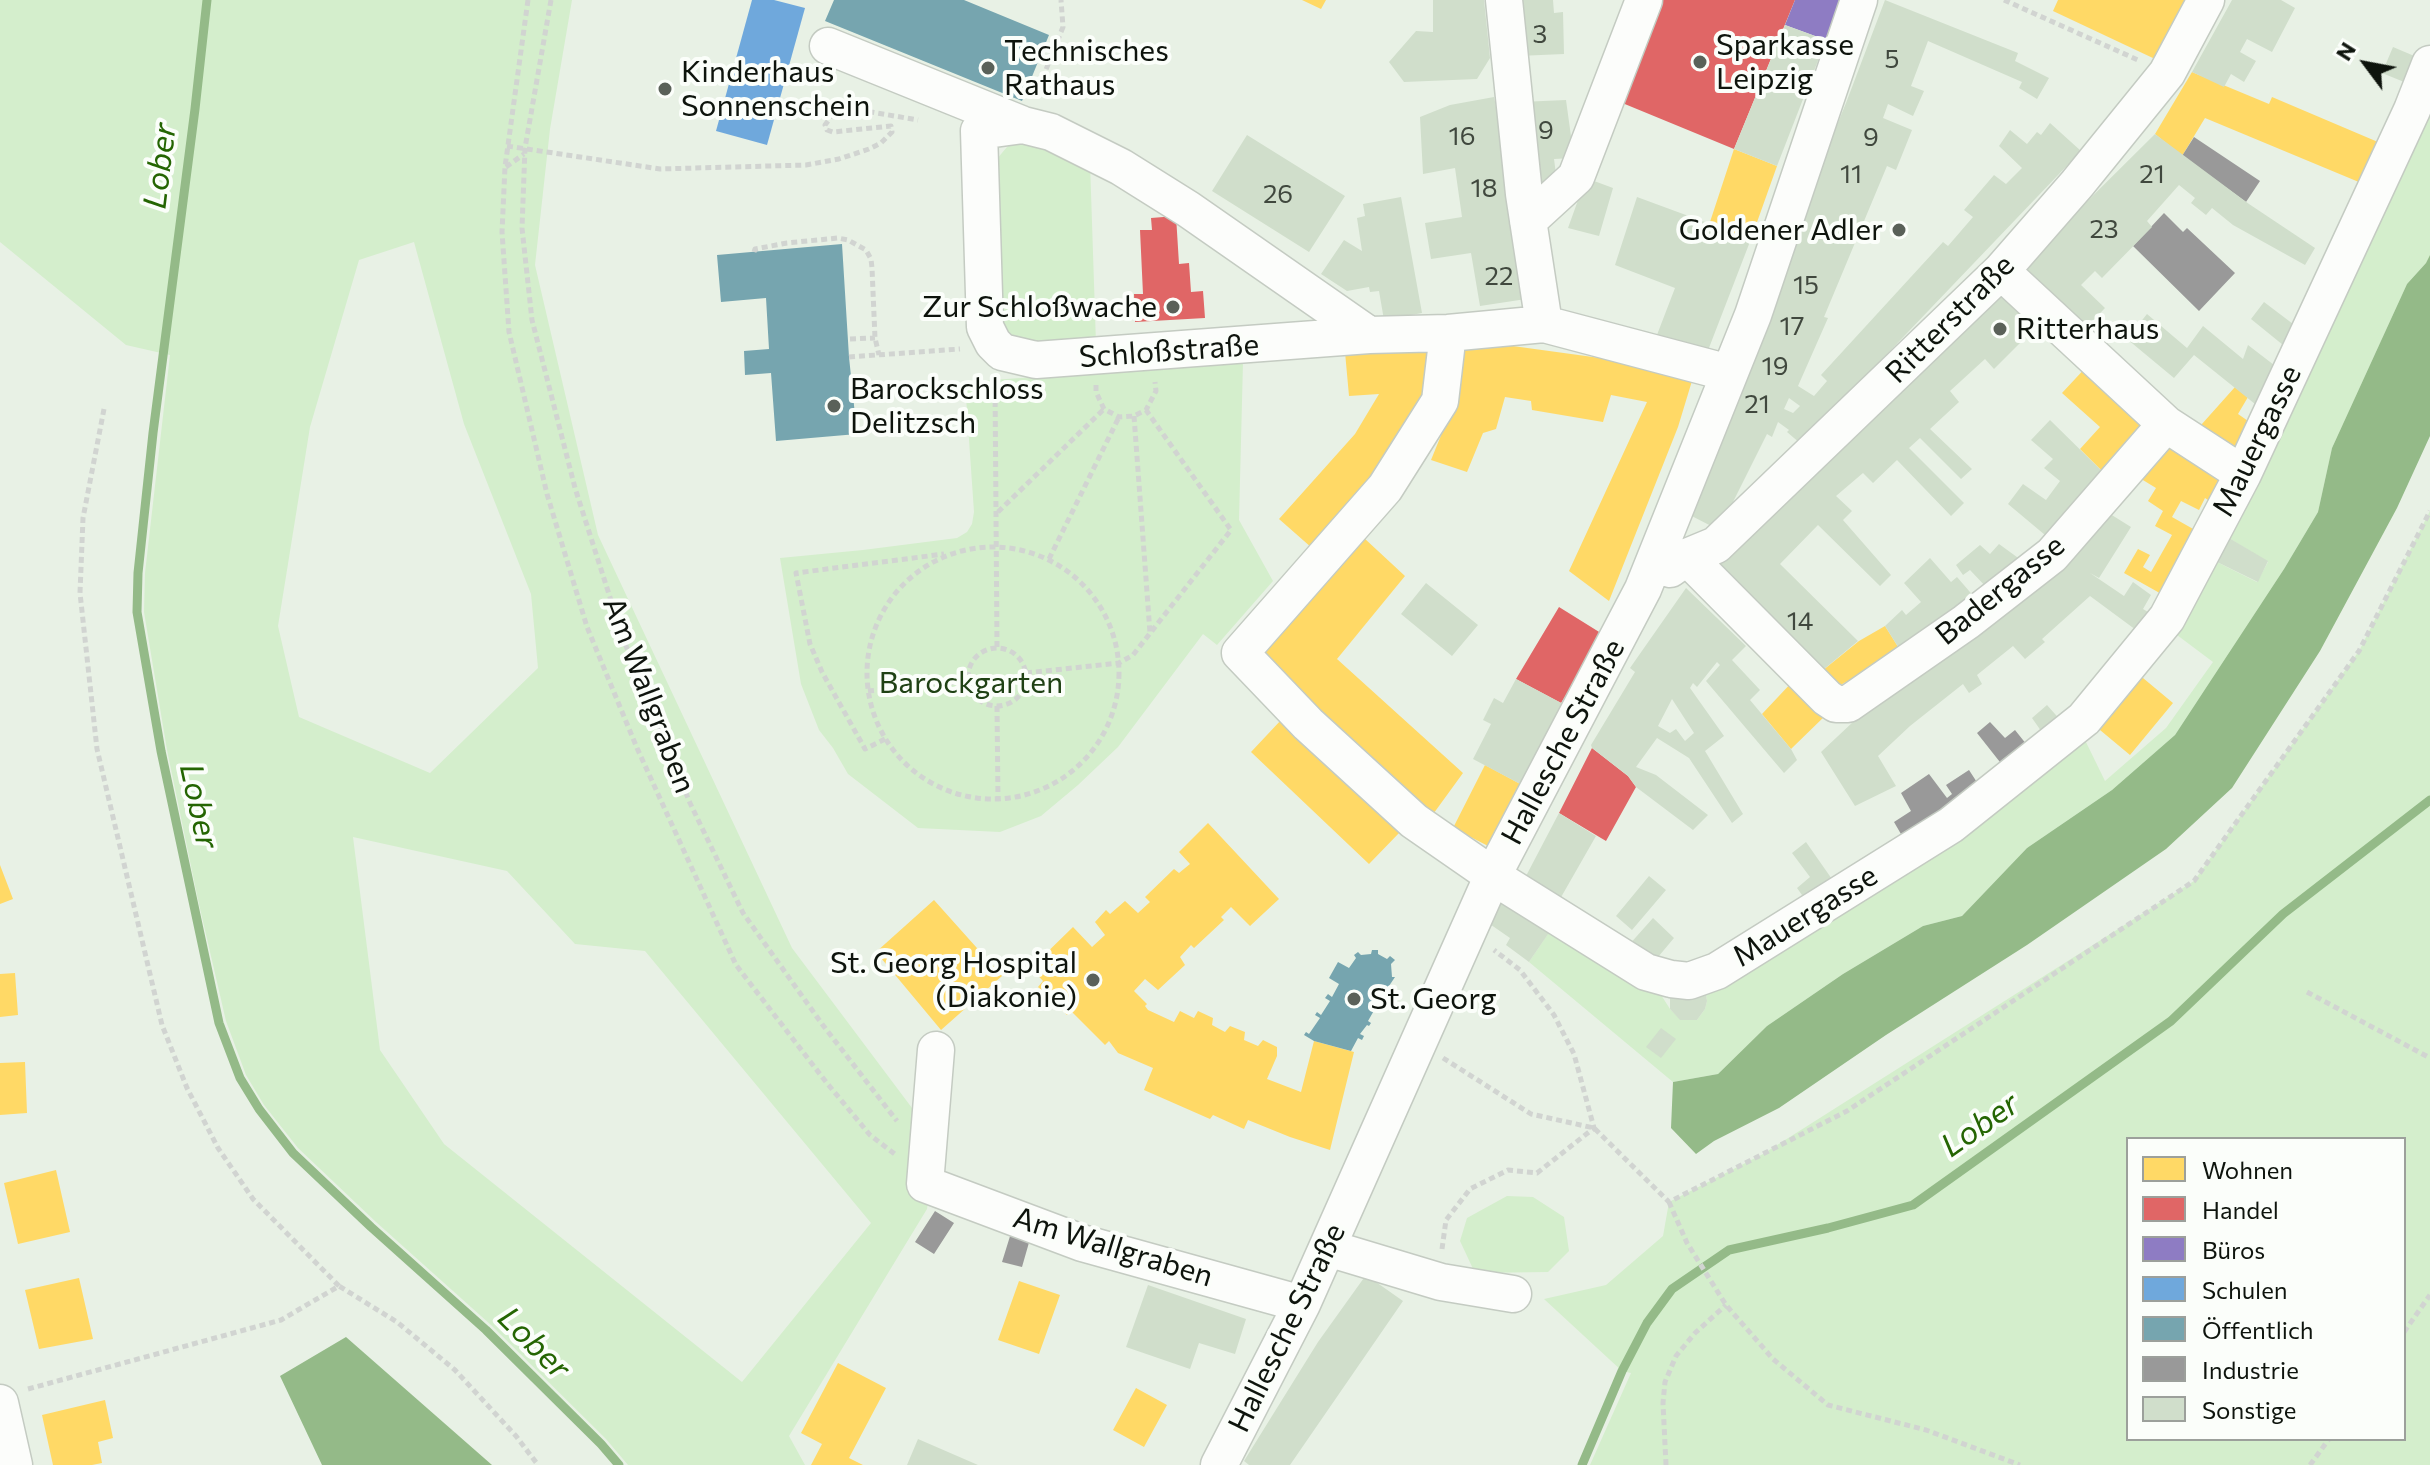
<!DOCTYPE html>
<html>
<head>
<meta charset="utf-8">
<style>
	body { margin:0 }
	#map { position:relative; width:2430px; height:1465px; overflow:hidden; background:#e8f1e5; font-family:Commissioner,sans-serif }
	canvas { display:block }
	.legend { position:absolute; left:2126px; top:1137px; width:280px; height:304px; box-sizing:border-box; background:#fbfefa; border:2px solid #9ca09b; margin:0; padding:10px 14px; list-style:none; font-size:24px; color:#0e140d }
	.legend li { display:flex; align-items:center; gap:16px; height:40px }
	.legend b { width:40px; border:2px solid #9ca09b }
	.north { position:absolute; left:2326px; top:24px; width:80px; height:80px; -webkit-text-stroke:6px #fbfefa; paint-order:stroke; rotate:302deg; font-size:22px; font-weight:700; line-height:32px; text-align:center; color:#0e140d }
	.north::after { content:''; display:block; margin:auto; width:28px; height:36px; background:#0e140d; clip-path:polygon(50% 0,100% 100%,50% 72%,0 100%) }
</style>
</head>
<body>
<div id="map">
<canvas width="2430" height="1465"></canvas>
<ul class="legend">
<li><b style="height:22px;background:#ffd966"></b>Wohnen</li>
<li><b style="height:22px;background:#e06666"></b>Handel</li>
<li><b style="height:22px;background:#8e7cc3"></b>Büros</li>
<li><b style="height:22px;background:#6fa8dc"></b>Schulen</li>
<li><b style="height:22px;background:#76a5af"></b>Öffentlich</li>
<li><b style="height:22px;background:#999"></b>Industrie</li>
<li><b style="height:22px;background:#d0decb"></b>Sonstige</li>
</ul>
<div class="north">N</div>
</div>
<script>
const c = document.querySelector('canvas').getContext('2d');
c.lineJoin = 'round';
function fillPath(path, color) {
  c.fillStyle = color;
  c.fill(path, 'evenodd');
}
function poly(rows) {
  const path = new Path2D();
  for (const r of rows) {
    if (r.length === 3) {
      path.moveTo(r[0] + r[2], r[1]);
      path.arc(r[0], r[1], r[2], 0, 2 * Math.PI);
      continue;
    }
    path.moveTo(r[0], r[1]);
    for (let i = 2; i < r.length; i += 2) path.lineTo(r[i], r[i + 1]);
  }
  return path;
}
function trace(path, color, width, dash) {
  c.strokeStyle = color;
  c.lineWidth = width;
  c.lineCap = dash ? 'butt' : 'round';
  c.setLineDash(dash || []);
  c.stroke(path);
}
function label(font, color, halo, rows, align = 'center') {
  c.font = font + ' Commissioner,sans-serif';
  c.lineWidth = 8;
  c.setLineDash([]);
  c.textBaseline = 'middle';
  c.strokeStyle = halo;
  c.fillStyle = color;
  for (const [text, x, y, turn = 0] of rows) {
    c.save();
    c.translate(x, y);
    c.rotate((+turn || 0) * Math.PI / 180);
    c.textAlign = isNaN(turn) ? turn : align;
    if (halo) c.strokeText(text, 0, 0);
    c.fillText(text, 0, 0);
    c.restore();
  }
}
const green = poly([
	[0,0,572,0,550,129,535,265,598,535,792,948,936,1140,927,1209,789,1436,805,1465,628,1465,606,1439,491,1325,376,1222,298,1148,264,1105,246,1075,226,1021,198,900,167,750,144,612,145,573,170,355,126,345,0,242],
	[414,242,464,424,531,594,538,668,430,773,299,717,278,626,310,427,359,260],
	[353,837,507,871,575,944,645,951,871,1223,742,1382,444,1144,380,1050],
	[2430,93,2430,255,2426,263,2407,284,2332,448,2318,512,2284,569,2175,735,2112,790,2027,848,1962,916,1923,926,1843,974,1767,1026,1718,1074,1673,1082,1529,962,1554,925,1656,987,1670,1009,1680,1019,1697,1020,1705,1009,1707,1001,1705,989,2083,736,2105,781,2166,728,2213,662,2173,632,2213,560,2257,582,2268,562,2224,535],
	[1023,138,1090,162,1096,344,1023,345,1008,334,1000,318,996,160,1007,147],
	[1243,362,1239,520,1273,581,1217,645,1203,634,1118,747,1078,785,1041,816,1000,832,918,828,848,774,833,748,819,730,801,684,780,558,863,550,957,538,967,532,972,524,974,512,965,382],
	[2430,511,2430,1465,1590,1465,1631,1373,1622,1371,1544,1299,1606,1285,1663,1236,1669,1202,1763,1154,2194,881,2359,651],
	[2128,1139,2404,1139,2404,1439,2128,1439],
	[1507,1196,1533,1197,1564,1217,1569,1251,1548,1272,1475,1273,1460,1241,1467,1218]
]);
const water = poly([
	[2430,255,2430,436,2397,508,2320,651,2232,788,2166,849,2027,945,1886,1035,1779,1108,1714,1141,1696,1154,1671,1128,1673,1082,1718,1074,1767,1026,1843,974,1923,926,1962,916,2027,848,2112,790,2175,735,2284,569,2318,512,2332,448,2407,284,2426,263],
	[346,1337,492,1465,322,1465,280,1376]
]);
const homes = poly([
	[1302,0,1326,0,1321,9],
	[2058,0,2185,0,2155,59,2053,11],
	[2192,72,2269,104,2272,97,2385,145,2366,185,2205,118,2182,156,2155,134],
	[1734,149,1777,166,1751,239,1709,225],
	[1469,340,1695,371,1678,427,1609,601,1569,571,1647,402,1611,395,1603,422,1532,410,1531,401,1505,397,1496,429,1483,433,1467,472,1431,460,1444,428,1462,356],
	[1428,344,1432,389,1388,463,1312,548,1279,519,1355,434,1379,394,1349,396,1345,352],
	[2089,364,2156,423,2109,478,2080,449,2100,427,2062,393],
	[2235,387,2248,397,2238,414,2251,423,2232,453,2193,434],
	[2163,443,2228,484,2219,507,2205,498,2199,510,2181,501,2172,517,2202,534,2165,596,2124,573,2138,549,2150,555,2143,567,2151,572,2172,535,2155,526,2163,511,2148,501,2156,488,2133,474],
	[1364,538,1405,576,1337,659,1463,773,1431,817,1257,660],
	[1885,626,1900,650,1874,667,1831,690,1817,675,1859,641],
	[2137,673,2173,703,2130,755,2094,725],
	[1794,680,1827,714,1791,749,1762,714],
	[1282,719,1401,831,1369,864,1251,752],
	[1485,765,1524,786,1492,848,1453,828],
	[1208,823,1279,899,1250,926,1231,907,1221,917,1224,920,1194,948,1191,945,1180,957,1185,965,1158,990,1145,979,1134,991,1147,1004,1145,1006,1148,1010,1174,1022,1180,1011,1194,1018,1198,1011,1213,1018,1212,1025,1225,1032,1230,1026,1245,1032,1244,1040,1258,1046,1263,1040,1277,1047,1277,1056,1267,1079,1301,1092,1314,1041,1354,1052,1330,1150,1290,1137,1248,1120,1244,1129,1213,1115,1210,1119,1144,1090,1153,1068,1118,1053,1109,1041,1105,1045,1071,1011,1067,1015,1038,987,1043,981,1031,968,1073,927,1092,947,1105,935,1095,922,1106,910,1110,914,1125,901,1138,913,1150,902,1145,897,1174,869,1179,873,1190,864,1179,852],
	[0,865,13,899,0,904],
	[934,900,1002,976,941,1030,876,952],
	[15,973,18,1015,0,1017,0,974],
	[25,1062,27,1113,0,1115,0,1063],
	[56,1170,70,1232,18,1244,4,1183],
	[79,1278,93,1339,39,1349,25,1290],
	[1019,1281,1060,1295,1039,1354,998,1340],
	[838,1363,886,1388,849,1458,863,1465,811,1465,822,1444,801,1433],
	[1136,1388,1167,1405,1144,1447,1113,1430],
	[105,1400,113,1438,98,1442,102,1463,92,1465,53,1465,42,1415]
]);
const shops = poly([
	[1658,0,1795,0,1734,149,1615,100],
	[1176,216,1179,264,1189,263,1191,292,1203,291,1205,318,1135,322,1134,294,1143,294,1140,230,1152,230,1151,218],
	[1559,607,1604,635,1561,703,1516,679],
	[1592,748,1628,776,1636,787,1606,841,1559,813]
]);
const offices = poly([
	[1795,0,1841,0,1826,40,1785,25]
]);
const schools = poly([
	[752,0,774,0,805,8,767,145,716,131]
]);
const public = poly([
	[834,0,964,0,1049,35,1022,101,825,21],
	[842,244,849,357,857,434,776,441,771,373,745,375,744,351,769,349,766,298,721,302,717,255],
	[1372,950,1378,950,1378,954,1387,959,1390,956,1395,960,1391,964,1392,977,1395,977,1385,992,1388,993,1386,996,1384,995,1378,1004,1381,1005,1379,1009,1376,1007,1368,1021,1371,1023,1369,1026,1367,1025,1360,1034,1364,1036,1362,1040,1358,1038,1351,1051,1314,1041,1304,1035,1306,1032,1309,1034,1320,1018,1315,1015,1317,1012,1321,1015,1330,1001,1325,998,1328,994,1332,997,1339,984,1329,978,1338,962,1349,968,1356,958,1354,955,1358,952,1361,955,1371,954]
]);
const industry = poly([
	[2194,137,2260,181,2246,202,2182,156],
	[2164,213,2183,232,2187,228,2235,273,2199,311,2133,246],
	[1990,722,2005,738,2015,730,2031,750,2007,771,1977,733],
	[1969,770,1982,790,1905,841,1894,822,1911,811,1901,793,1929,774,1947,798,1952,794,1946,785],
	[935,1211,954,1223,934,1254,915,1242],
	[1011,1233,1030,1239,1022,1267,1002,1262]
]);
const stream = poly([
	[207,0,195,109,153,433,138,573,137,612,161,751,219,1023,240,1078,259,1109,293,1153,371,1227,486,1330,601,1444,619,1465],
	[1582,1465,1622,1371,1647,1323,1672,1289,1729,1250,1828,1228,1913,1205,2171,1021,2283,914,2430,800]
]);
const building = poly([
	[1433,0,1484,0,1490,58,1477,79,1404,82,1389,62,1416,31,1433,32],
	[1515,0,1553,0,1554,13,1563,12,1564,54,1518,56],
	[1885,0,2018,53,2015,61,2049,78,2037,99,2019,88,2022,82,1928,41,1911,86,1924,91,1913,116,1888,104,1883,118,1912,130,1896,170,1887,166,1824,317,1828,318,1798,386,1814,396,1827,381,1821,375,1943,242,1948,246,1973,217,1964,210,1994,175,2006,184,2022,168,1999,146,2010,130,2027,144,2037,132,2041,135,2050,123,2081,151,1801,444,1787,432,1789,430,1778,422,1772,437,1767,434,1719,530,1680,510,1846,103],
	[1789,398,1800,406,1793,413,1784,409],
	[2232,0,2281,0,2295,8,2272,52,2247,39,2240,52,2256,61,2244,82,2231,74,2224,87,2192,72],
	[1785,25,1826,40,1777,166,1734,149],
	[2393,47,2419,58,2409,84,2382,73],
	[1494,97,1506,156,1526,299,1480,306,1471,253,1431,259,1425,223,1462,217,1455,168,1423,174,1420,117,1450,105],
	[1566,100,1574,158,1554,159,1557,182,1529,187,1520,102],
	[2155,134,2249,204,2315,248,2305,265,2233,225,2212,208,2206,215,2191,203,2195,198,2179,185,2147,221,2152,227,2102,278,2095,271,2081,285,2105,308,2081,333,2017,271],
	[1247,135,1345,196,1309,252,1212,191],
	[1586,178,1613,188,1599,236,1568,228],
	[1401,197,1422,313,1384,320,1379,291,1370,292,1369,287,1347,291,1321,274,1344,240,1362,251,1357,218,1365,216,1363,204],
	[1637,197,1751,239,1707,353,1655,340,1675,288,1615,265],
	[2006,289,2040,323,1994,369,1985,359,1950,391,1959,402,1930,429,1972,469,1961,479,1920,438,1909,448,1964,503,1951,516,1897,460,1873,483,1863,473,1836,496,1852,511,1843,520,1891,575,1880,586,1818,525,1780,564,1858,641,1817,675,1710,570,1960,335],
	[2264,302,2293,324,2283,345,2251,319],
	[2147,314,2187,348,2203,326,2243,359,2248,345,2274,365,2255,404,2194,355,2174,378,2127,339],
	[2050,420,2109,478,2051,540,2008,504,2023,484,2046,500,2060,481,2044,468,2053,459,2031,440],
	[2099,507,2131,527,2099,578,2090,573,2124,596,2133,582,2151,595,2143,609,2148,612,2136,630,2090,596,2042,639,2045,642,2025,659,2013,646,1977,675,1982,684,1969,693,1963,684,1910,726,1878,756,1896,786,1855,806,1821,752,1886,691],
	[2224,535,2268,561,2258,582,2213,560],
	[1999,544,2021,560,1988,589,1970,570,1963,575,1956,565,1980,545,1990,554],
	[1930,558,1951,582,1957,577,1976,599,1900,650,1885,626,1902,610,1906,615,1921,602,1904,583],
	[1426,583,1478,625,1452,656,1401,614],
	[1686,588,1746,646,1732,660,1760,690,1750,700,1791,749,1797,760,1784,773,1706,681,1720,665,1717,662,1697,687,1693,683,1690,688,1724,736,1705,751,1743,814,1732,823,1689,758,1657,738,1636,767,1656,775,1708,815,1693,830,1636,787,1628,776,1592,748,1591,745,1635,672,1630,668],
	[1672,699,1694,733,1685,741,1676,729,1670,733,1658,726],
	[1516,679,1567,706,1524,786,1473,759,1491,724,1483,720,1494,698,1503,703],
	[2047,705,2063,723,2046,738,2032,718],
	[1559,813,1596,836,1560,899,1526,876],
	[1806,842,1834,882,1807,902,1797,888,1810,877,1792,853],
	[1649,876,1666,890,1632,930,1616,916],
	[1504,891,1555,924,1529,962,1506,945,1510,938,1484,920],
	[1653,918,1674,938,1653,963,1628,946],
	[1705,988,1707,1001,1705,1009,1697,1020,1680,1020,1670,1009,1670,989],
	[1661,1028,1676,1039,1661,1058,1646,1047],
	[1366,1275,1403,1301,1290,1465,1249,1465,1244,1461,1318,1342],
	[1148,1285,1246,1319,1235,1354,1199,1343,1190,1369,1126,1347],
	[918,1439,978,1465,907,1465]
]);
const path = poly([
	[528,0,505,167,502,232,509,332,547,494,587,627,637,748,736,965,826,1082,870,1135,896,1155],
	[551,0,525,148,522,228,532,320,575,488,624,641,690,803,743,913,822,1024,897,1121],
	[2004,0,2138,60],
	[1035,97,1063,27,1061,0],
	[507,146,660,169,806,165,839,159,869,149,881,143,892,132,891,126,833,132,827,130,825,125,833,114,871,112,918,120],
	[506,167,524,154],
	[754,252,755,249,787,243,838,238,848,240,866,250,871,259,872,268,875,338,879,355],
	[850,339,875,338],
	[849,357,960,349],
	[995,381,997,648],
	[1096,385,1096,392,1104,409,1119,417,1134,416,1146,410,1156,391,1155,382],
	[104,409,83,518,80,593,97,749,162,1025,187,1088,218,1148,253,1199,339,1286],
	[1134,416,1150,633],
	[998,512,1104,409],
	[993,673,126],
	[1049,559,1119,417],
	[997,677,29],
	[1026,673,1119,663,1133,655,1231,530,1146,410],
	[868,691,968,681],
	[997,706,998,800],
	[885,739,865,749,822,672,810,644,796,573,944,554],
	[2307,992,2430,1058],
	[1443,1058,1531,1114,1594,1128,1669,1202,1847,1111,2194,881,2359,651,2430,511],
	[1669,1202,1687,1243,1726,1305,1773,1359,1828,1405,1926,1430,2020,1465],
	[1442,1249,1446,1220,1470,1189,1508,1170,1537,1173,1594,1128,1574,1054,1554,1015,1520,970,1494,950],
	[2404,1332,2430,1295],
	[28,1389,281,1320,339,1286,397,1322,455,1370,516,1436,538,1465],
	[1666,1465,1663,1403,1665,1382,1676,1356,1695,1333,1726,1305],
	[2310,1465,2329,1439]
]);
const minor = poly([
	[1504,0,1524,194,1544,324],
	[828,46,1021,124],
	[1528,221,1576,177,1644,0],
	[1448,333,1440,401,1385,488,1240,653,1308,724,1414,821,1502,882,1646,972,1671,979,1689,981,1717,971,1951,825,2084,719,2167,618,2243,474,2412,110,2430,64],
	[1369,335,1188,209,1121,167,1051,132,1023,125,979,131,985,327,993,343,1002,352,1036,360,1369,335,1448,333,1544,324,1729,373],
	[2166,424,2243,474],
	[1687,557,1827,698,1836,704,1848,704,1966,622,2052,555,2166,424,2001,271],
	[1670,569,1687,557,1716,545,2001,271,2077,184,2167,73,2206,0],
	[936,1050,925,1184,1082,1243,1302,1304],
	[1328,1248,1441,1282,1513,1294],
	[0,1403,14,1465],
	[1219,1465,1302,1304,1493,875,1643,589,1753,315,1859,0]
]);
const markers = [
	[1700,62,8,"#5a6159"],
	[988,68,8,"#5a6159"],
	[665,89,8,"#5a6159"],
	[1899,230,8,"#5a6159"],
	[1173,307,8,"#5a6159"],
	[2000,329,8,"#5a6159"],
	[834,406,8,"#5a6159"],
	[1093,980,8,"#5a6159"],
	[1354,999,8,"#5a6159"]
];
const numberNames = [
	["3",1540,34],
	["5",1892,59],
	["9",1546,130],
	["16",1462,136],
	["9",1871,137],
	["11",1851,174],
	["21",2152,174],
	["18",1484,188],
	["26",1278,194],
	["23",2104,229],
	["22",1499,276],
	["15",1806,285],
	["17",1792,326],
	["19",1775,366],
	["21",1757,404],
	["14",1800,621]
];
const poiNames = [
	["Sparkasse",1716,45],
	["Leipzig",1716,79],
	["Technisches",1004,51],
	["Rathaus",1004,85],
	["Kinderhaus",681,72],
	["Sonnenschein",681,106],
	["Goldener Adler",1883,230,"right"],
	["Zur Schloßwache",1157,307,"right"],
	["Ritterhaus",2016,329],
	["Barockschloss",850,389],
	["Delitzsch",850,423],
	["St. Georg Hospital",1077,963,"right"],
	["(Diakonie)",1077,997,"right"],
	["St. Georg",1370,999]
];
const streetNames = [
	["Ritterstraße",1950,319,-45],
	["Schloßstraße",1169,351,-4],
	["Mauergasse",2257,441,-64],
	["Badergasse",2000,590,-39],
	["Am Wallgraben",649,695,69],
	["Hallesche Straße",1563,742,-62],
	["Mauergasse",1805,916,-32],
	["Am Wallgraben",1113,1247,17],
	["Hallesche Straße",1287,1328,-64]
];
const parkNames = [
	["Barockgarten",971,683]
];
const waterNames = [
	["Lober",160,166,-83],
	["Lober",199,806,78],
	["Lober",1980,1125,-35],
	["Lober",534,1343,45]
];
fillPath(green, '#d4eecc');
fillPath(water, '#94ba88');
fillPath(homes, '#ffd966');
fillPath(shops, '#e06666');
fillPath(offices, '#8e7cc3');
fillPath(schools, '#6fa8dc');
fillPath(public, '#76a5af');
fillPath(industry, '#999');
trace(stream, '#94ba88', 9);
fillPath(building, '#d0decb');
trace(minor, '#c4cbc2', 39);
trace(path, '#d1d4d1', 5, [6, 4]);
trace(minor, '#fcfdfb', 36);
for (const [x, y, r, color] of markers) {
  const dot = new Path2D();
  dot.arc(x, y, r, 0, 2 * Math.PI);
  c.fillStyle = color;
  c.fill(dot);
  trace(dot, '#fbfefa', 3);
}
label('26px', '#40483e', null, numberNames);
label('30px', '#0e140d', '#fbfefa', poiNames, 'left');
label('30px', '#0e140d', '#fbfefa', streetNames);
label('30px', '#1f4114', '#fbfefa', parkNames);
label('italic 32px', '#246502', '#fbfefa', waterNames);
</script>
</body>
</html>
